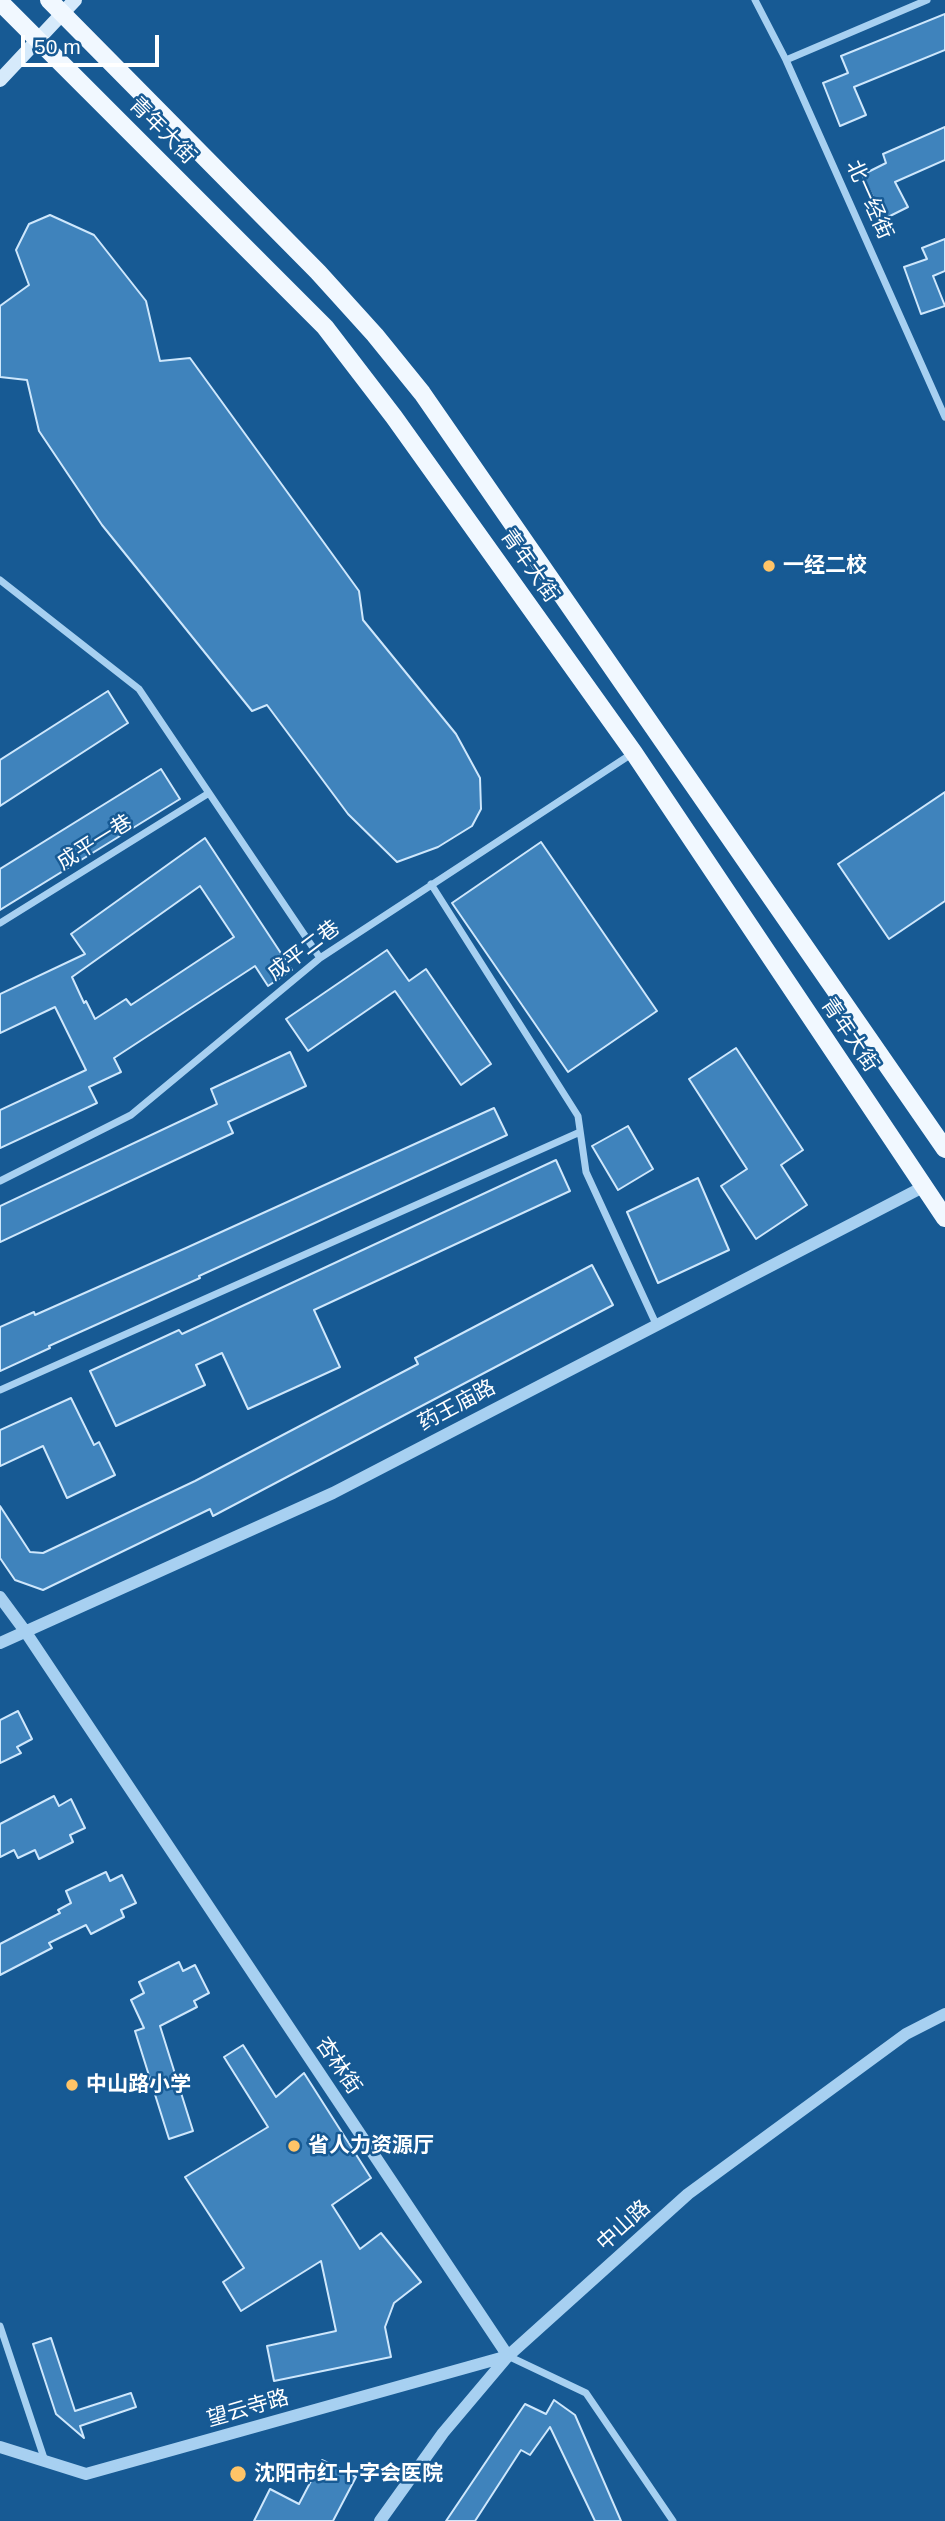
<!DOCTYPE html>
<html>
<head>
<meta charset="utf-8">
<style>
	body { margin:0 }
	#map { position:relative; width:945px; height:2521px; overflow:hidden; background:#175a94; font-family:Arial,sans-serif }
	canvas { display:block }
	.scale { position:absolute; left:21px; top:35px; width:138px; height:32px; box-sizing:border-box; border:4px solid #fff; border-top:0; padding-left:9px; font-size:21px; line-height:24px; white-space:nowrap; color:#fff; -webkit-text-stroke:5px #175a94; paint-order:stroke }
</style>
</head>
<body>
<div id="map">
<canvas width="945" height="2521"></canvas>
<div class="scale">50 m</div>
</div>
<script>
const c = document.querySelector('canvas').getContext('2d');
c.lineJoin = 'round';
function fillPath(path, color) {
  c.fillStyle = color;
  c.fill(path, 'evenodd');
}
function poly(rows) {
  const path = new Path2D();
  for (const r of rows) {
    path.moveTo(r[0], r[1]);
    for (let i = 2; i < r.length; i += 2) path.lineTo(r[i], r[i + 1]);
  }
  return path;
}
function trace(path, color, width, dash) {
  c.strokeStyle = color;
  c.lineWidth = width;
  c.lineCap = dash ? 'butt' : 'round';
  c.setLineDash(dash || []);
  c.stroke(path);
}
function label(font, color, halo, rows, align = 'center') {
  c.font = font + ' Arial,"Noto Sans SC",sans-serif';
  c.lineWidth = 5;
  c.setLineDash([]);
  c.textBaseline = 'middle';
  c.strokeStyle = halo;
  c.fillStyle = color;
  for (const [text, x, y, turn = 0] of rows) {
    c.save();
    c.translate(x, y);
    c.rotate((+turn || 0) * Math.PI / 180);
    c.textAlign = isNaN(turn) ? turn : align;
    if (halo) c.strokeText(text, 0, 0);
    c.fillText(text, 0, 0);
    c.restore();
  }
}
const building = poly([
	[945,14,945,50,854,87,866,115,840,126,823,83,848,73,841,56,945,14],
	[945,127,945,160,895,182,908,207,884,219,862,175,886,163,883,154,945,127],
	[50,215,94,235,146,301,160,361,190,358,359,591,363,620,456,734,480,778,481,809,472,826,438,847,397,862,348,814,267,705,252,711,102,525,39,431,27,380,0,377,0,306,29,285,16,250,29,224,50,215],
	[945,239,945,271,933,276,945,306,921,314,904,267,927,259,922,248,945,239],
	[108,691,128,723,0,806,0,760,108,691],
	[161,769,180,799,0,910,0,869,161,769],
	[945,792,945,901,889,939,838,864,945,792],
	[205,838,292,970,268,986,255,966,114,1058,121,1072,89,1087,97,1103,0,1148,0,1110,86,1070,55,1007,0,1033,0,994,85,954,71,934,205,838],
	[200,886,234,937,131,1005,126,999,95,1019,86,1001,84,1003,72,977,200,886],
	[541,842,657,1011,568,1072,452,903,541,842],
	[387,950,409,981,426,969,491,1064,461,1085,395,991,308,1051,286,1019,387,950],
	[736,1048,803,1150,781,1165,807,1205,756,1239,721,1186,747,1169,689,1079,736,1048],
	[290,1052,306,1086,228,1122,233,1133,0,1242,0,1206,217,1104,211,1089,290,1052],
	[494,1108,507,1135,199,1276,200,1278,49,1346,50,1348,0,1371,0,1327,34,1312,35,1315,186,1248,494,1108],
	[628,1126,653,1169,618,1190,592,1146,628,1126],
	[556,1160,570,1191,314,1310,340,1367,248,1409,222,1353,196,1365,205,1385,116,1426,90,1371,179,1330,182,1334,556,1160],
	[698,1178,729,1250,658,1283,627,1212,698,1178],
	[592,1265,613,1305,213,1516,210,1509,43,1590,15,1580,0,1558,0,1506,30,1552,43,1553,195,1481,418,1364,415,1358,592,1265],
	[71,1398,94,1445,99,1442,115,1475,67,1498,43,1446,0,1466,0,1430,71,1398],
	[18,1711,32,1739,17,1747,21,1753,0,1763,0,1720,18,1711],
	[54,1796,59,1806,71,1799,85,1828,70,1835,73,1842,39,1859,35,1850,18,1858,14,1850,0,1857,0,1824,54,1796],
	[106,1872,110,1881,122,1875,136,1903,121,1910,124,1917,91,1934,86,1925,49,1943,52,1948,0,1975,0,1944,60,1913,58,1910,71,1903,66,1891,106,1872],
	[179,1962,183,1971,195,1965,209,1993,194,2001,197,2007,160,2026,193,2131,169,2139,135,2031,144,2028,131,2000,144,1993,139,1982,179,1962],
	[243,2045,276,2097,304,2073,371,2178,332,2205,360,2249,381,2233,421,2282,394,2303,385,2327,391,2357,274,2381,267,2346,336,2331,321,2261,241,2311,223,2282,244,2268,185,2177,268,2127,224,2057,243,2045],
	[51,2338,75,2411,131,2393,136,2407,80,2426,84,2438,56,2414,33,2344,51,2338],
	[554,2400,575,2415,621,2521,595,2521,550,2427,530,2455,521,2450,475,2521,446,2521,525,2404,546,2414,554,2400],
	[322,2460,356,2477,333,2521,254,2521,270,2489,299,2504,322,2460]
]);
const minor = poly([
	[755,0,786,60,945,417],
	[786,60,927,0],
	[0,580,139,689,320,958],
	[431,884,578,1116,586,1172,656,1324],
	[0,923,209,793],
	[0,1181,131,1115,320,958,633,753],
	[0,1390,580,1132],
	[0,2326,45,2461],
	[508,2356,586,2393,673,2521]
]);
const tertiary = poly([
	[0,1597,25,1631,508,2356,86,2474,0,2447],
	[0,1643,333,1493,923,1187],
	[380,2521,443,2433,508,2356,688,2194,906,2034,945,2014]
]);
const secondary = poly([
	[0,80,75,0]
]);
const primary = poly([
	[49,0,318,272,375,335,422,393,945,1149],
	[0,2,325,327,394,417,634,753,945,1218]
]);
const markers = [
	[769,566,7,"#ffc467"],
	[72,2085,7,"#ffc467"],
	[294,2146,7,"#ffc467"],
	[238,2474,9,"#ffc467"]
];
const streetNames = [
	["青年大街",162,131,45],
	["北一经街",869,200,66],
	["青年大街",529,566,55],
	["成平一巷",95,843,-32],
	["成平二巷",304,951,-37],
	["青年大街",849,1035,56],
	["药王庙路",457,1406,-28],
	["杏林街",338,2066,56],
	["中山路",624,2226,-42],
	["望云寺路",248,2409,-16]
];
const poiNames = [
	["一经二校",783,566],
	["中山路小学",86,2085],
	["省人力资源厅",308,2146],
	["沈阳市红十字会医院",254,2474]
];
fillPath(building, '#3f83bc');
trace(building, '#cee7fc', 2);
trace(minor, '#a7d0f1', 7);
trace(tertiary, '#a7d0f1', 12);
trace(secondary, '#d6eafb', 14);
trace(primary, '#f1f8ff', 18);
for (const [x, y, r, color] of markers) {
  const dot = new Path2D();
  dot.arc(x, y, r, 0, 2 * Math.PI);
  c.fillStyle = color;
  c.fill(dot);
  trace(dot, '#175a94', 2.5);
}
label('21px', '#fff', '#175a94', streetNames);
label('bold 21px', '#fff', '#175a94', poiNames, 'left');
</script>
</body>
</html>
